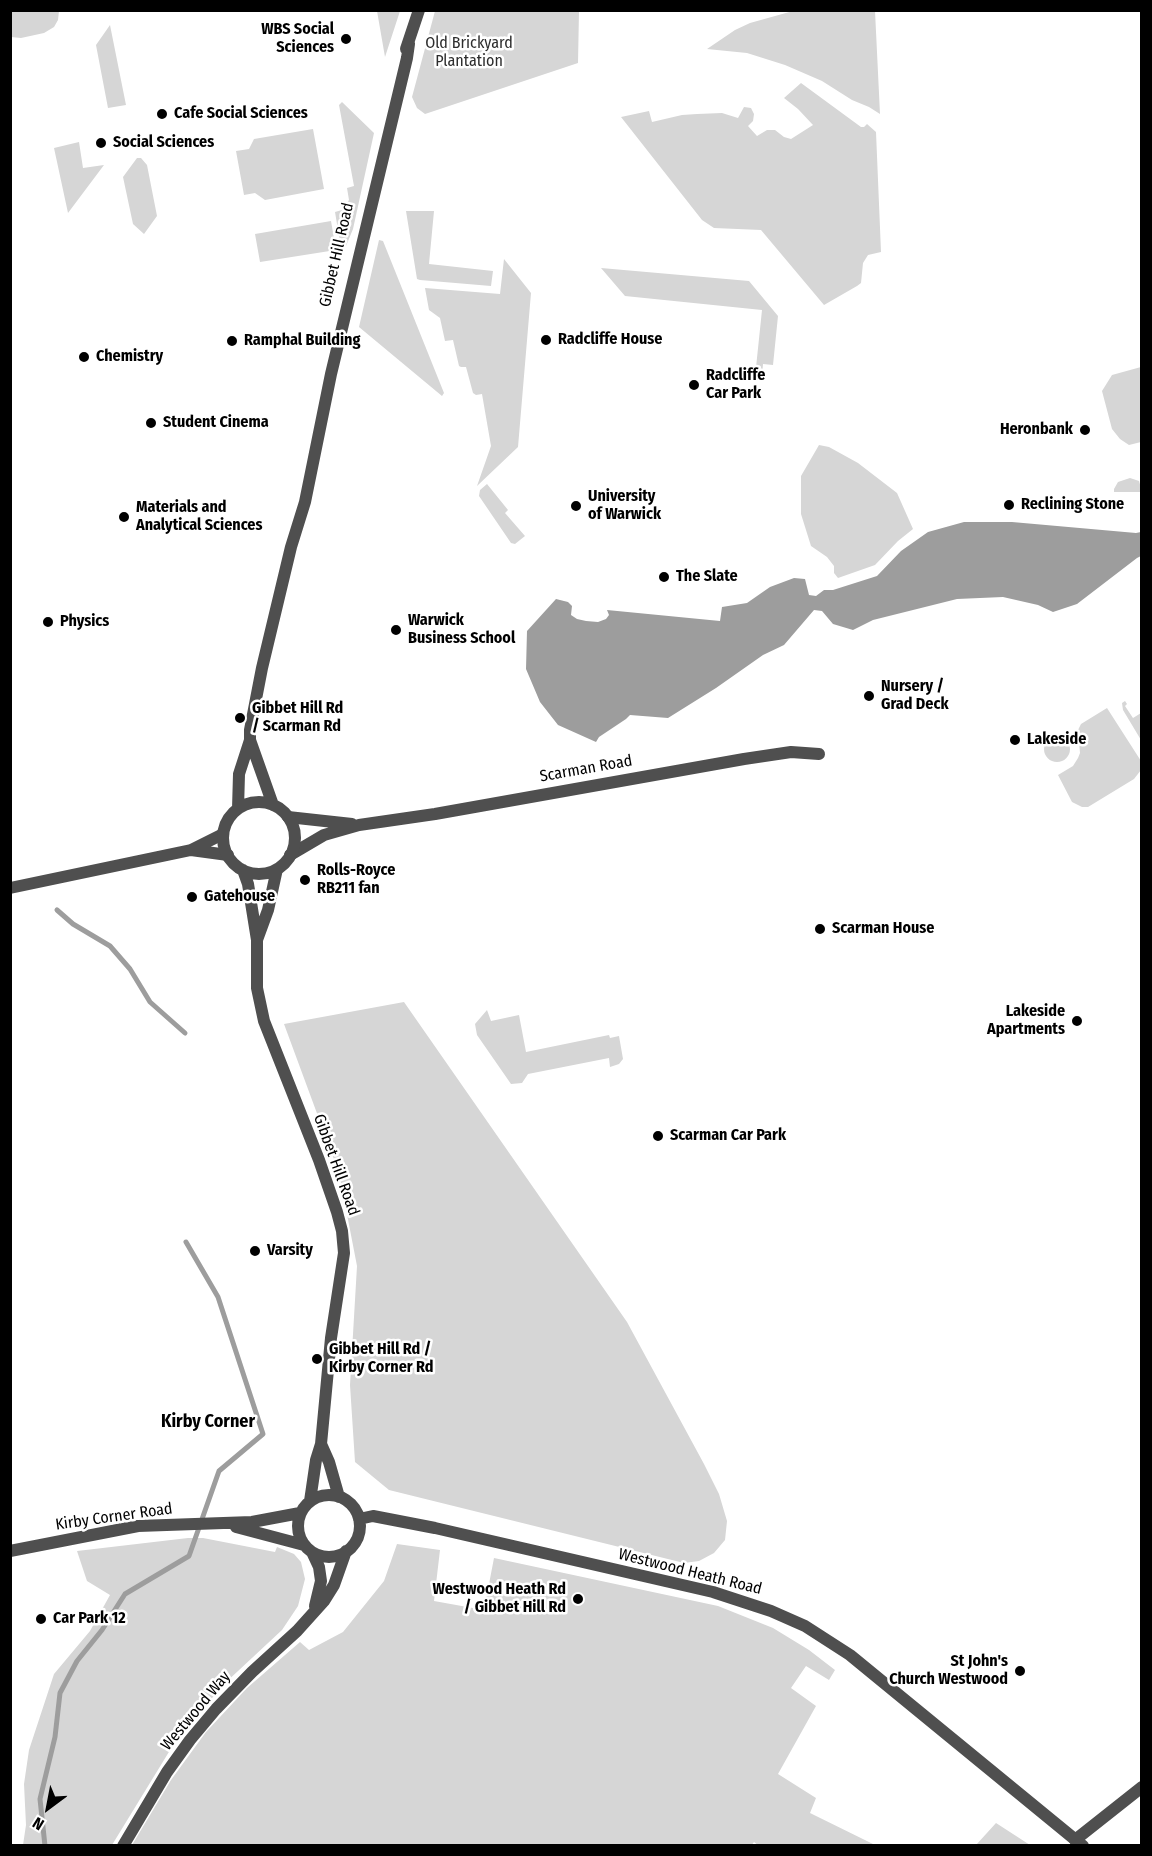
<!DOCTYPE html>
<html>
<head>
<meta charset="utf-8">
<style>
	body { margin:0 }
	#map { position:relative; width:1152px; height:1856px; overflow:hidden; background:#fff; font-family:"Fira Sans Condensed",sans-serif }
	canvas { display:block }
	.frame { position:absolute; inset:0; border:12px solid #000; pointer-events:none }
	.north { position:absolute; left:18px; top:1778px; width:60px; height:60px; -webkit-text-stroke:4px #fff; paint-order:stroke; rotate:212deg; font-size:16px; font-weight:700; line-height:24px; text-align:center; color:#000 }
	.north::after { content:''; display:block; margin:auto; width:21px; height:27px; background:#000; clip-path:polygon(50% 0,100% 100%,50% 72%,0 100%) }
</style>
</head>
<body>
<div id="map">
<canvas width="1152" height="1856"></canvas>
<div class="frame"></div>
<div class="north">N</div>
</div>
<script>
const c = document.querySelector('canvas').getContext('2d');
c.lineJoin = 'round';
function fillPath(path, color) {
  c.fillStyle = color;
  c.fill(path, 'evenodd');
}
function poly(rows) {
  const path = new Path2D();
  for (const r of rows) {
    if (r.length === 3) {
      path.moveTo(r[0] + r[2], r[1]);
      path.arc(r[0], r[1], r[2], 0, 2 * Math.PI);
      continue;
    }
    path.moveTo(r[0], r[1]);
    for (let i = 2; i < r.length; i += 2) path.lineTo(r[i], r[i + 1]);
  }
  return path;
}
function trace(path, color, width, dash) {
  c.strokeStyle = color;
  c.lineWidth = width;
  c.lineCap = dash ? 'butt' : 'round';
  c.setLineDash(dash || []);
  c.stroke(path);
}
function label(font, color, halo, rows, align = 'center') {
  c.font = font + ' "Fira Sans Condensed",sans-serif';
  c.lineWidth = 5;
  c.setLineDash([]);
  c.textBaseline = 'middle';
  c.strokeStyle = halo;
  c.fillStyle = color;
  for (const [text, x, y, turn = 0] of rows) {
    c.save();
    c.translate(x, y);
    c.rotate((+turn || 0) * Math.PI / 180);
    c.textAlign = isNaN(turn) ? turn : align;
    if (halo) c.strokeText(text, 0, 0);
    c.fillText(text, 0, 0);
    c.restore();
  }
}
const green = poly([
	[11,10,59,10,59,11,58,20,54,27,44,33,21,38,11,37],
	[377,11,400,11,385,57],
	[435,11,579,11,578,63,425,114,417,108,412,97],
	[793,11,875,11,880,114,869,107,852,100,822,81,785,65,747,53,707,49,735,30,750,23],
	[110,25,126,105,108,108,96,45],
	[801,83,861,127,864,127,867,124,876,132,881,252,868,255,863,263,861,283,857,286,824,305,761,230,714,228,702,220,621,117,649,111,652,122,682,115,697,114,722,113,738,118,744,107,751,108,754,114,753,121,748,126,757,136,767,130,775,130,784,137,791,139,813,125,798,109,784,98],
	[342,102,374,133,353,229,346,246,341,248,335,212,342,210,349,200,347,188,354,186,339,105],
	[313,129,324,189,265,200,255,193,244,195,236,151,249,149,254,139],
	[79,142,83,168,104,165,68,213,54,148],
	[137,158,141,158,147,165,157,216,144,234,133,224,123,177],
	[406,211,434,211,429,264,493,271,491,286,420,280,417,279],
	[331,221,336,250,260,262,255,234],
	[379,240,383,241,444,393,442,396,359,327],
	[504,259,531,293,518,447,477,486,491,446,482,394,476,395,473,393,466,367,461,367,459,366,453,340,445,341,440,318,429,310,425,288,500,294],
	[601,268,749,281,778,316,773,365,763,364,762,377,758,379,755,377,762,310,625,296],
	[1141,367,1141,442,1129,445,1120,439,1112,429,1102,391,1112,375],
	[819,445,829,447,858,463,897,493,913,529,898,541,875,565,838,578,834,573,834,566,827,557,811,546,801,514,801,476],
	[1130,478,1139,481,1141,488,1140,492,1114,492,1114,489,1118,482],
	[487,484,508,510,505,513,525,536,515,544,511,543,479,496,480,490],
	[1125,701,1127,704,1125,706,1133,718,1141,713,1141,740,1123,710,1122,703],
	[1107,708,1141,761,1141,770,1134,779,1088,807,1082,807,1072,802,1058,775,1073,766,1078,758,1080,753,1078,730,1081,724],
	[1057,749,13],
	[404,1002,627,1322,704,1464,719,1494,727,1521,725,1540,714,1553,699,1561,684,1563,389,1490,355,1462,350,1385,357,1266,339,1173,284,1024],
	[487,1010,491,1021,519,1015,526,1052,609,1035,610,1038,619,1036,623,1059,619,1064,610,1067,609,1058,528,1074,522,1083,511,1084,477,1035,475,1024],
	[188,1538,203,1538,275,1552,277,1547,294,1554,301,1562,305,1579,298,1606,282,1630,223,1685,175,1742,112,1845,23,1845,26,1825,24,1784,29,1750,54,1674,90,1631,110,1595,87,1581,77,1551],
	[397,1544,440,1550,434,1601,484,1610,494,1558,718,1606,773,1628,809,1650,835,1670,829,1680,806,1666,791,1688,816,1706,778,1774,816,1798,810,1813,873,1844,870,1846,759,1846,754,1842,751,1846,132,1845,171,1780,206,1732,247,1688,300,1642,309,1650,343,1632,384,1581],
	[996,1823,1030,1845,976,1845]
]);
const water = poly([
	[964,522,1012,522,1136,533,1141,532,1141,556,1137,558,1077,604,1053,612,1038,605,1003,597,957,599,873,620,853,630,833,624,822,611,814,610,784,645,763,655,716,688,668,718,630,715,626,719,599,737,596,742,558,725,540,702,526,669,527,631,556,599,568,602,572,606,571,615,577,619,586,621,598,622,606,619,609,615,607,610,720,621,722,607,747,603,770,587,794,578,805,579,809,595,816,596,824,590,833,590,877,576,901,551,928,532]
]);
const stream = poly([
	[57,910,73,924,110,946,130,969,150,1002,185,1033],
	[45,1846,40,1799,55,1737,60,1693,77,1661,102,1630,125,1594,189,1556,219,1471,263,1434,218,1297,186,1242]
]);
const minor = poly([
	[288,817,352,824],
	[191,850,228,855],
	[290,855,324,835,359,825,435,814,744,759,791,752,819,754],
	[10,888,191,850,223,834],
	[1075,1840,1142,1787]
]);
const tertiary = poly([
	[406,49,419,10],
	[250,740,273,805],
	[259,838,36],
	[238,809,239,774,250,740,250,730,262,668,291,547,305,502,331,374,407,58,409,44],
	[243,870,248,884,257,940,257,988,264,1021,319,1160,337,1212,342,1231,344,1253,331,1338,321,1444,316,1460,310,1501],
	[257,940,268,910,277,869],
	[321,1444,329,1462,339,1497],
	[329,1526,31],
	[359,1519,373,1516,435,1528,713,1592,771,1611,805,1626,850,1655,1083,1846],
	[236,1527,304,1545],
	[10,1551,138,1526,252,1522,300,1513],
	[312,1552,319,1567,321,1581,315,1606],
	[123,1846,167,1772,190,1740,216,1709,252,1672,297,1631,324,1601,334,1585,346,1551]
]);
const markers = [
	[346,39,6,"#000"],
	[162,114,6,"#000"],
	[101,143,6,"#000"],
	[546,340,6,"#000"],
	[232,341,6,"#000"],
	[84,357,6,"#000"],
	[694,385,6,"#000"],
	[151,423,6,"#000"],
	[1085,430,6,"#000"],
	[1009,505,6,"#000"],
	[576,506,6,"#000"],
	[124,517,6,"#000"],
	[664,577,6,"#000"],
	[48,622,6,"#000"],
	[396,630,6,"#000"],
	[869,696,6,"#000"],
	[240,718,6,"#000"],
	[1015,740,6,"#000"],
	[305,880,6,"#000"],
	[192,897,6,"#000"],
	[820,929,6,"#000"],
	[1077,1021,6,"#000"],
	[658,1136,6,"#000"],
	[255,1251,6,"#000"],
	[317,1359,6,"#000"],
	[578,1599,6,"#000"],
	[41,1619,6,"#000"],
	[1020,1671,6,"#000"]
];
const poiNames = [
	["WBS Social",334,30,"right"],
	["Sciences",334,48,"right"],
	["Cafe Social Sciences",174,114],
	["Social Sciences",113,143],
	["Radcliffe House",558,340],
	["Ramphal Building",244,341],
	["Chemistry",96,357],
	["Radcliffe",706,376],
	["Car Park",706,394],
	["Student Cinema",163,423],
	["Heronbank",1073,430,"right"],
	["University",588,497],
	["of Warwick",588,515],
	["Reclining Stone",1021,505],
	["Materials and",136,508],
	["Analytical Sciences",136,526],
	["The Slate",676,577],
	["Warwick",408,621],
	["Business School",408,639],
	["Physics",60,622],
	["Nursery /",881,687],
	["Grad Deck",881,705],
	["Gibbet Hill Rd",252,709],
	["/ Scarman Rd",252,727],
	["Lakeside",1027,740],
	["Rolls-Royce",317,871],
	["RB211 fan",317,889],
	["Gatehouse",204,897],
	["Scarman House",832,929],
	["Lakeside",1065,1012,"right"],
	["Apartments",1065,1030,"right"],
	["Scarman Car Park",670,1136],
	["Varsity",267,1251],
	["Gibbet Hill Rd /",329,1350],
	["Kirby Corner Rd",329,1368],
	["Westwood Heath Rd",566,1590,"right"],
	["/ Gibbet Hill Rd",566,1608,"right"],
	["Car Park 12",53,1619],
	["St John's",1008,1662,"right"],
	["Church Westwood",1008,1680,"right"]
];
const parkNames = [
	["Old Brickyard",469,44],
	["Plantation",469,62]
];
const streetNames = [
	["Gibbet Hill Road",337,255,-77],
	["Scarman Road",586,769,-10],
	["Gibbet Hill Road",336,1165,70],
	["Kirby Corner Road",114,1517,-8],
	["Westwood Heath Road",690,1572,14],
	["Westwood Way",196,1711,-50]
];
const neighbourhoodNames = [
	["Kirby Corner",208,1422]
];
fillPath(green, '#d6d6d6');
fillPath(water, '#9d9d9d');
trace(stream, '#9d9d9d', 5);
trace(minor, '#4f4f4f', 12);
trace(tertiary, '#4f4f4f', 12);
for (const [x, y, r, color] of markers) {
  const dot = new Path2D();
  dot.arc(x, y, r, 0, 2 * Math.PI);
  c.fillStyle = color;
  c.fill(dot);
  trace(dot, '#fff', 2);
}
label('bold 16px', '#000', '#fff', poiNames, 'left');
label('16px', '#2d2d2d', '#fff', parkNames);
label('16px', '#000', '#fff', streetNames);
label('bold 18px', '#000', '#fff', neighbourhoodNames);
</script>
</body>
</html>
